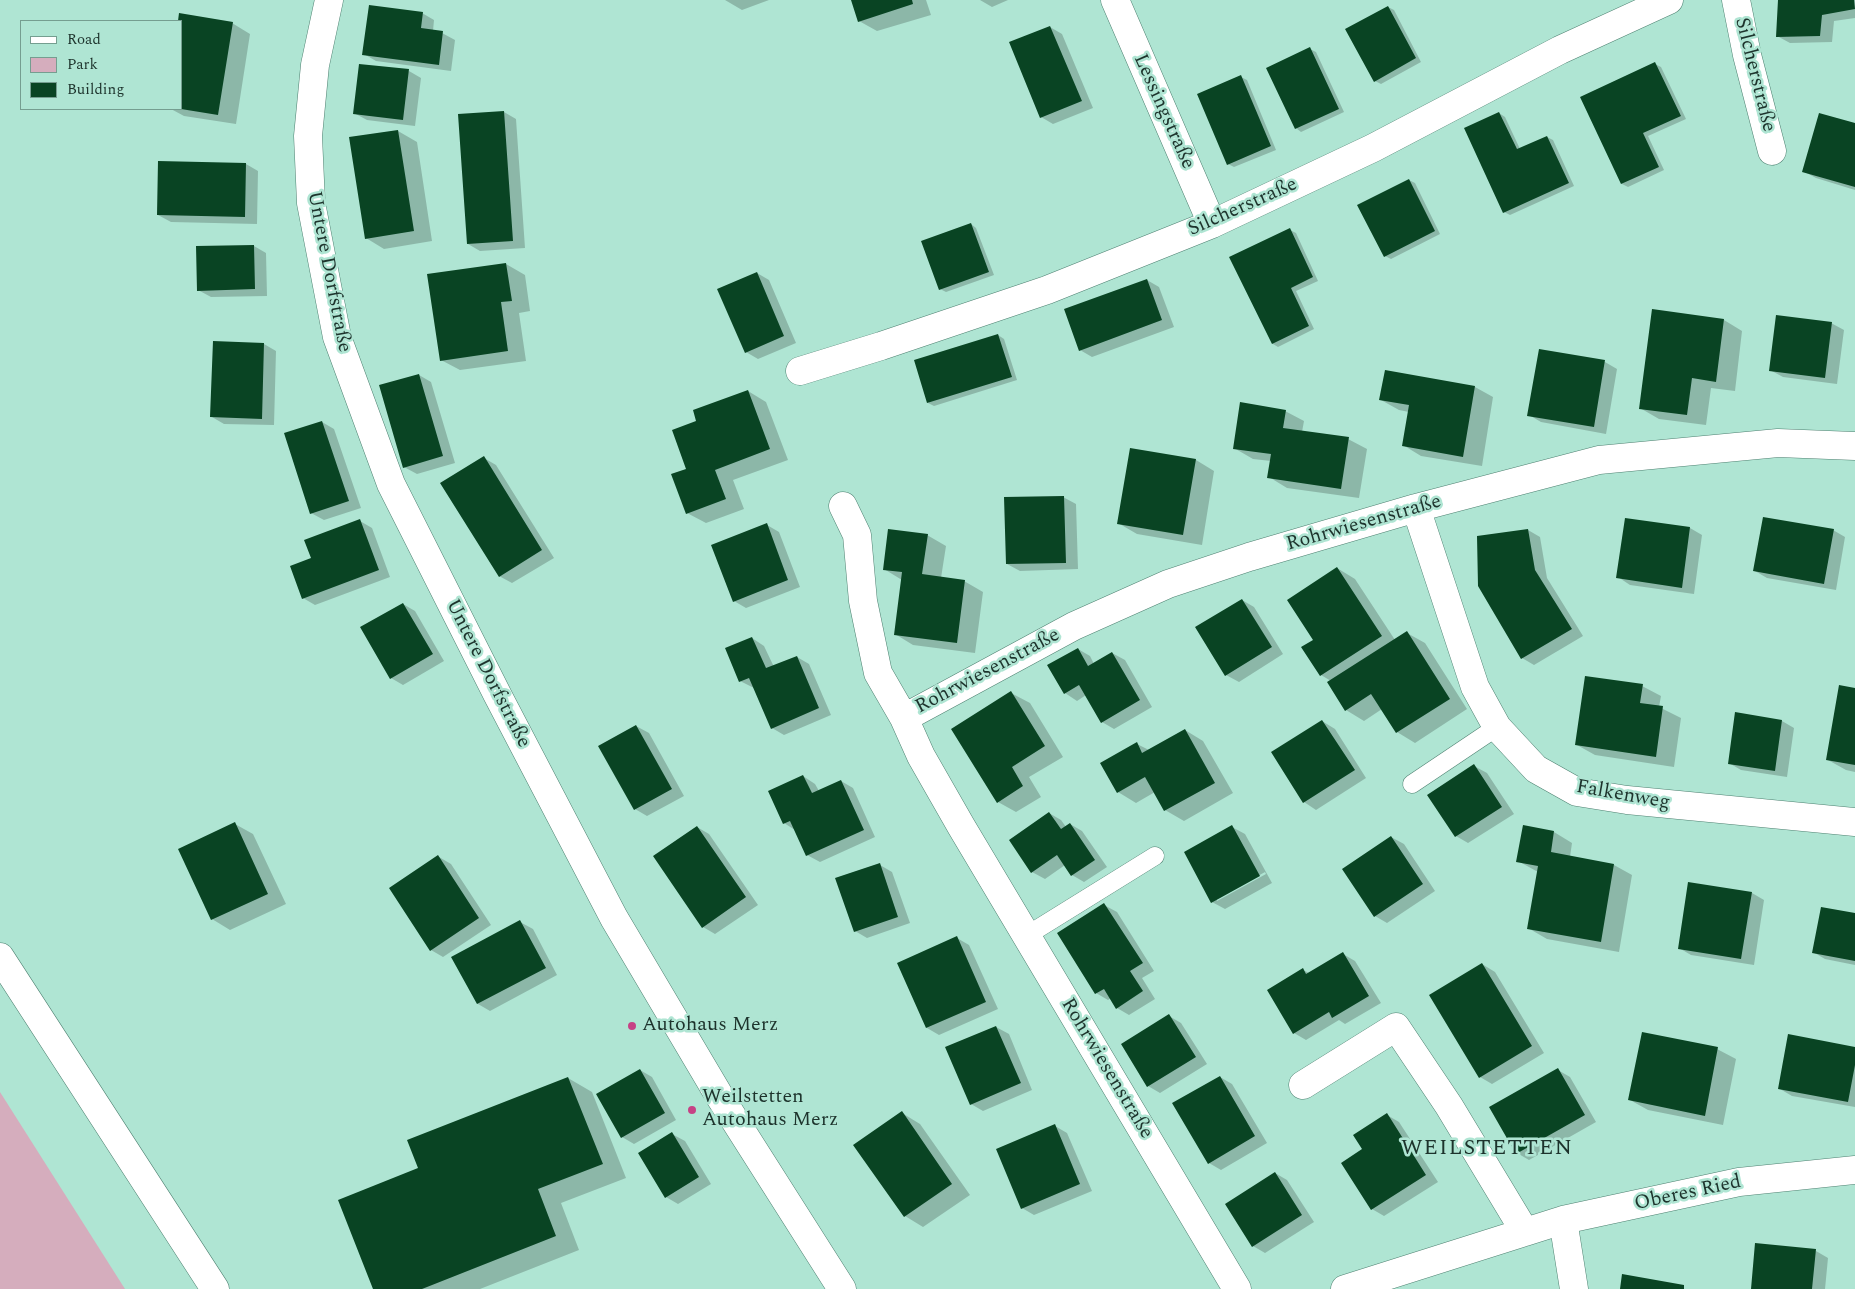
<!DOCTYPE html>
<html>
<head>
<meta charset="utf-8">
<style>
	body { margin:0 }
	#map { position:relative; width:1855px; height:1289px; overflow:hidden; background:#afe5d3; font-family:Spectral,serif }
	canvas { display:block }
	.legend { position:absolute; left:20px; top:20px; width:162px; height:90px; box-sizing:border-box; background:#afe5d3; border:1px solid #759e90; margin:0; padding:6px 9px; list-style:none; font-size:15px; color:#1d332c }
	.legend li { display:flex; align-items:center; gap:10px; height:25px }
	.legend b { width:25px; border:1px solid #759e90 }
</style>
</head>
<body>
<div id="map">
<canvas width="1855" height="1289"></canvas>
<ul class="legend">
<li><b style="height:6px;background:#fff"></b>Road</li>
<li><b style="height:14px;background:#d5adbd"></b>Park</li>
<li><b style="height:14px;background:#094423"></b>Building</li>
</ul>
</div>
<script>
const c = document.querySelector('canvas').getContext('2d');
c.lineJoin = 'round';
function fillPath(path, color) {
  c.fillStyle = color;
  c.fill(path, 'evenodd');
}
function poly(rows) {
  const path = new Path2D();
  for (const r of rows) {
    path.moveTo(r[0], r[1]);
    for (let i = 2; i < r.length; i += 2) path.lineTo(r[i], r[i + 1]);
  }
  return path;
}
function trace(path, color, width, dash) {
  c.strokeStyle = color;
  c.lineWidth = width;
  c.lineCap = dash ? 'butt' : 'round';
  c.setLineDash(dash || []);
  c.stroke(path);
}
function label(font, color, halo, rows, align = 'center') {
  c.font = font + ' Spectral,serif';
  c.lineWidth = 5;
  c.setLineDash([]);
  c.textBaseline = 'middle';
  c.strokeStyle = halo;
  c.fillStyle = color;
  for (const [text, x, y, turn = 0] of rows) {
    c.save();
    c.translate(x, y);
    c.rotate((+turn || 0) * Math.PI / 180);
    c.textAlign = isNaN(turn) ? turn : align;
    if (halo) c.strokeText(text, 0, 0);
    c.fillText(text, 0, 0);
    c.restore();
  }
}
const green = poly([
	[0,1092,125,1289,0,1289]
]);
const shadow = poly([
	[725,0,769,0,742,10],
	[852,0,926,0,931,15,877,31,859,21],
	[980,0,1008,0,992,7],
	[1780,0,1855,0,1855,18,1834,21,1832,42,1790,43,1777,36],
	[1388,7,1394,10,1421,62,1381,84,1375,81],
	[422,13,434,20,433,31,442,33,455,40,451,71,376,61,364,54],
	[180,15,232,23,250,34,236,124,184,116,171,109,181,109],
	[1050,27,1062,34,1093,108,1053,124,1041,117],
	[1310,49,1316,52,1344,112,1301,132,1296,128],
	[1655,64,1661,67,1686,119,1648,136,1664,170,1628,187,1622,184],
	[409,71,421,78,415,126,367,120,354,113],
	[1241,77,1247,80,1276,150,1234,167,1228,164],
	[504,112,516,119,525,248,480,251,468,244],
	[1499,113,1505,117,1520,149,1547,137,1553,140,1574,186,1510,215,1504,212],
	[1855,124,1855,190,1816,178,1803,171],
	[398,131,417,142,432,241,384,249,366,238,351,138],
	[159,162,246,164,258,171,257,224,171,222,158,215],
	[1409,180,1415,183,1440,234,1391,259,1385,256],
	[971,224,976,228,994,275,946,292,940,289],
	[1290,230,1296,233,1318,281,1296,291,1314,329,1278,347,1273,344],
	[254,246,266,253,267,296,211,297,198,290],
	[506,264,525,275,530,311,519,313,526,361,460,370,441,360],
	[757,273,769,280,796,343,758,359,746,352],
	[1147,280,1159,287,1174,327,1092,357,1080,350],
	[1653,310,1724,320,1742,331,1735,391,1711,388,1706,425,1659,419,1640,408],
	[1831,323,1844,330,1837,384,1783,377,1770,370],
	[998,335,1004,339,1017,380,934,406,928,403],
	[264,344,276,351,274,425,224,424,212,417],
	[1540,350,1605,362,1617,369,1606,434,1541,422,1529,415],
	[419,375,431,382,455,463,417,474,404,467],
	[1475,387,1493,397,1482,466,1421,456,1403,445,1409,412,1399,410,1381,400],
	[748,391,766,402,788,460,733,480,744,509,706,523,687,513,688,469,698,422],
	[1285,411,1304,421,1302,432,1348,439,1367,449,1359,498,1287,488,1269,477,1271,461,1253,459,1234,448],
	[322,422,334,429,361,508,324,520,311,513],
	[1131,449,1196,460,1214,471,1202,545,1137,534,1118,523],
	[484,458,496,465,554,558,512,583,499,576],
	[1063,497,1076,504,1078,569,1020,571,1007,564],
	[1626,519,1690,528,1702,535,1694,594,1630,585,1618,577],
	[360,521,372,528,390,577,315,605,303,598],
	[767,525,779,532,800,587,746,608,734,601],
	[1528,530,1540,537,1547,578,1583,636,1534,665,1522,658],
	[1833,530,1845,537,1836,590,1767,578,1755,571],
	[927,535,946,546,941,578,964,581,983,592,975,653,913,645,895,634,902,580,884,569],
	[1337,568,1355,579,1395,640,1407,633,1425,643,1467,709,1415,743,1397,732,1382,709,1364,721,1346,710,1331,681,1321,675,1303,648,1315,640],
	[1242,600,1254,607,1283,654,1239,682,1226,675],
	[403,604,415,611,444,661,403,685,391,678],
	[752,638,764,646,774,667,797,657,809,664,831,715,784,735,772,728,754,688,740,681],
	[1078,649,1090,656,1094,664,1112,653,1125,660,1152,707,1114,729,1102,722,1086,695,1077,701,1065,693],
	[1642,686,1661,696,1659,707,1681,718,1674,767,1595,755,1577,745],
	[1855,689,1855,772,1846,770,1828,760],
	[1011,693,1030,703,1063,757,1029,777,1041,797,1016,812,998,802],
	[1736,714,1782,721,1794,728,1787,777,1741,770,1729,763],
	[1322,721,1335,729,1366,778,1316,810,1304,802],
	[636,726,649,733,684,796,647,816,635,809],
	[1185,730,1203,741,1233,793,1184,821,1165,810,1155,792,1136,803,1118,792,1137,744,1149,750],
	[1474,766,1487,773,1514,814,1468,843,1456,836],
	[803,776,815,784,819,791,841,781,853,788,875,837,820,862,807,855,795,830,784,823,770,791],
	[1049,813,1061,820,1066,827,1070,824,1082,831,1107,867,1084,882,1072,875,1065,865,1045,879,1032,872],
	[235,824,253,834,286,904,230,930,212,919],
	[697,827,709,834,758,905,715,934,703,927],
	[1232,827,1245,834,1272,883,1225,909,1212,902,1185,853],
	[1265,872,1266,874,1217,901,1217,899],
	[1524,827,1554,832,1572,843,1570,857,1614,865,1632,875,1619,952,1547,939,1528,928,1538,872,1518,861],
	[1391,837,1404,844,1435,891,1387,923,1375,916],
	[439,857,451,864,491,925,443,957,431,950],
	[880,865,892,872,910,923,867,938,855,931],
	[1752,893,1764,900,1754,965,1691,955,1679,948],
	[1104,905,1117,912,1154,971,1142,978,1155,999,1129,1015,1117,1008,1111,998,1108,1000,1096,993],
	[1855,914,1855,965,1825,959,1813,952],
	[520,922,533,929,557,975,490,1011,478,1004,453,958],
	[957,938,969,945,998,1009,939,1035,927,1028],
	[1343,954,1355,961,1381,1003,1345,1024,1339,1020,1306,1040,1294,1033,1303,970,1309,973],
	[1482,964,1495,972,1544,1053,1492,1084,1480,1077],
	[1169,1016,1181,1023,1207,1064,1160,1093,1148,1086],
	[996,1027,1009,1034,1032,1090,983,1111,971,1104],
	[1855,1048,1855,1107,1792,1096,1780,1089],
	[1717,1049,1736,1059,1723,1125,1648,1110,1630,1100],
	[640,1070,652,1077,676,1120,634,1144,622,1137],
	[1558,1070,1570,1077,1596,1122,1529,1160,1517,1153],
	[1220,1077,1232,1084,1267,1143,1221,1170,1209,1163],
	[568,1078,592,1092,626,1178,561,1203,579,1250,480,1289,374,1289,420,1169],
	[902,1113,920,1124,970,1195,923,1227,905,1216],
	[1387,1115,1399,1122,1438,1182,1384,1216,1372,1209],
	[1055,1126,1067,1133,1092,1191,1034,1215,1022,1208],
	[672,1134,685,1141,711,1184,678,1204,666,1197],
	[1275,1173,1287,1180,1314,1222,1265,1253,1253,1246],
	[1816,1251,1828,1258,1825,1289,1752,1289]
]);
const building = poly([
	[851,0,912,0,913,4,858,22],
	[1778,0,1854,0,1855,9,1822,15,1820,36,1776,37],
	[369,5,423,12,421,28,443,31,439,65,362,55],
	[1388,6,1416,58,1374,82,1345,29],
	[179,13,233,22,218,115,181,109,181,21,178,21],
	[1050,26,1082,101,1040,118,1009,42],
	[1310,47,1339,109,1295,129,1266,68],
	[1655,62,1681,116,1643,133,1659,167,1621,184,1580,97],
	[359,64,409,69,403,120,353,114],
	[1241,75,1271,146,1227,165,1197,94],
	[504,111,513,241,467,244,458,114],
	[1499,112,1517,149,1547,136,1569,183,1503,213,1464,128],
	[1819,113,1855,123,1855,187,1802,172],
	[398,130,414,231,365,239,349,137],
	[158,161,246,163,245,217,157,215],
	[1409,179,1435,231,1384,257,1357,205],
	[971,223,989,272,939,290,921,241],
	[1290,228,1313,277,1291,288,1309,326,1272,344,1229,257],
	[254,245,255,289,197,291,196,246],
	[506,263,512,301,501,302,508,351,440,361,427,274],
	[757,272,784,336,745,353,717,289],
	[1147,279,1162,320,1079,351,1064,309],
	[1652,309,1724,319,1716,382,1692,378,1687,415,1639,409],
	[1776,315,1832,322,1825,378,1769,371],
	[998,334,1012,377,927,403,914,360],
	[213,341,264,343,262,419,210,417],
	[1539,349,1605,360,1594,427,1527,416],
	[1385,370,1475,386,1463,457,1402,446,1409,405,1379,400],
	[419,374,443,456,403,468,379,385],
	[748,390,770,449,715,470,726,499,686,514,671,474,686,469,672,430,696,421,693,410],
	[1240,402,1286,410,1283,428,1349,437,1341,489,1267,478,1271,454,1233,449],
	[322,421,349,501,310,514,284,433],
	[1130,448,1196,459,1183,535,1117,524],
	[484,456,542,550,499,577,440,483],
	[1064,496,1066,563,1006,564,1004,497],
	[1763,517,1834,529,1824,584,1753,571],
	[1625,518,1690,527,1682,588,1616,578],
	[360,519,379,570,302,599,290,566,311,558,304,540],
	[767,523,788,580,733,602,711,545],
	[888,529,928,534,922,574,965,580,957,643,894,635,902,572,883,570],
	[1528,529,1535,570,1572,629,1521,659,1478,586,1477,536],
	[1337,567,1382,636,1320,676,1301,647,1313,640,1287,600],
	[1242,599,1272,647,1225,676,1195,627],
	[403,603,433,654,390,679,360,627],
	[1407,631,1450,699,1396,733,1371,694,1345,711,1327,682],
	[752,637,766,668,797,656,819,708,771,729,749,678,739,682,725,648],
	[1078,648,1088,666,1112,652,1140,700,1101,723,1079,685,1064,694,1047,665],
	[1585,676,1643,684,1640,703,1663,706,1656,757,1575,745],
	[1839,685,1855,688,1855,765,1826,760],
	[1011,691,1045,746,1012,767,1023,786,997,803,951,729],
	[1735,712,1782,720,1775,771,1728,764],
	[1322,720,1355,770,1303,803,1271,752],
	[636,725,672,789,634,810,598,746],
	[1185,729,1215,783,1164,811,1145,777,1117,793,1100,763,1137,742,1142,753],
	[1474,764,1502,807,1455,837,1427,795],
	[803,775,812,793,841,780,864,830,806,856,790,821,783,824,768,791],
	[1049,812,1061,829,1070,823,1095,860,1071,876,1057,855,1031,873,1009,840],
	[235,822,268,894,211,920,178,849],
	[1232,825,1260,876,1211,903,1184,852],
	[1523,825,1554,831,1551,852,1614,864,1601,942,1527,929,1538,866,1516,862],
	[697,826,746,897,702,928,653,856],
	[1391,836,1423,884,1374,917,1342,869],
	[438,855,479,918,430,951,389,888],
	[880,863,898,917,854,932,835,878],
	[1688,882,1752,892,1741,959,1678,949],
	[1104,903,1143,963,1130,971,1143,991,1116,1009,1104,989,1095,994,1057,933],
	[1821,907,1855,913,1855,961,1812,953],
	[520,920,546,968,477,1004,451,957],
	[957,936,986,1002,926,1028,897,963],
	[1343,952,1369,996,1332,1018,1329,1012,1293,1034,1267,990,1303,968,1306,974],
	[1482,963,1532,1046,1479,1078,1429,995],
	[1169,1014,1196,1057,1147,1087,1121,1044],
	[996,1026,1021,1083,970,1105,945,1047],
	[1642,1032,1718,1047,1705,1116,1628,1100],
	[1788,1034,1855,1047,1855,1065,1848,1102,1778,1089],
	[1558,1068,1585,1115,1516,1154,1489,1107],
	[640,1069,665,1113,621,1138,596,1094],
	[1220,1076,1255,1136,1208,1164,1172,1103],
	[568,1077,603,1164,538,1189,556,1236,422,1289,373,1289,338,1200,418,1168,407,1140],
	[902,1111,952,1184,904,1217,853,1145],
	[1387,1113,1426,1175,1371,1210,1341,1163,1362,1149,1353,1135],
	[1055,1124,1080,1184,1021,1209,996,1149],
	[672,1132,699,1177,665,1198,638,1153],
	[1275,1172,1302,1215,1252,1247,1225,1204],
	[1755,1243,1816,1249,1812,1289,1751,1289],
	[1622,1274,1684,1285,1684,1289,1620,1289]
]);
const lane = poly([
	[1412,784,1497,727],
	[1026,936,1155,856]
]);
const street = poly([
	[1115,0,1212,224],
	[1736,0,1747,55,1772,151],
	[800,371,881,346,1047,290,1212,224,1373,148,1560,50,1669,0],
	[843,506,857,535,863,601,878,673,904,718],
	[1416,508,1475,687,1497,727,1536,769,1577,792,1627,800,1855,822],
	[1303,1085,1396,1027,1449,1106,1525,1232],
	[1563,1220,1574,1289],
	[1237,1289,961,826,921,756,904,718,1074,626,1168,584,1249,557,1416,508,1599,460,1778,443,1855,446],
	[1345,1289,1563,1220,1739,1182,1855,1170]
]);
const secondary = poly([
	[329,0,315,65,308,136,311,203,337,337,391,484,497,694,614,918,720,1097,842,1289]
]);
const highway = poly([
	[0,957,215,1289]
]);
const markers = [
	[632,1026,5,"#c64285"],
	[692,1110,5,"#c64285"]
];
const streetNames = [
	["Silcherstraße",1754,75,76],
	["Lessingstraße",1163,112,66],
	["Silcherstraße",1243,208,-24],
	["Untere Dorfstraße",328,272,79],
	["Rohrwiesenstraße",1364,524,-16],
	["Rohrwiesenstraße",988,672,-28],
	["Untere Dorfstraße",487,674,63],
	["Falkenweg",1623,796,10],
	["Rohrwiesenstraße",1106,1069,59],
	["Oberes Ried",1688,1194,-12]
];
const poiNames = [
	["Autohaus Merz",642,1026],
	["Weilstetten",702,1098],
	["Autohaus Merz",702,1121]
];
const quarterNames = [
	["WEILSTETTEN",1487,1150]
];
fillPath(green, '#d5adbd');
fillPath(shadow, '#0003');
fillPath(building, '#094423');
trace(lane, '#4e8171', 19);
trace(street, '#4e8171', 29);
trace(secondary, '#4e8171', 29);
trace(highway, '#4e8171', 29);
trace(lane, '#fff', 18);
trace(street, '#fff', 28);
trace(secondary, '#fff', 28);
trace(highway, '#fff', 28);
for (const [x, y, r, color] of markers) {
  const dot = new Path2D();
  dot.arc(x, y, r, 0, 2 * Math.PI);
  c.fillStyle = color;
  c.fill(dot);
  trace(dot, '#afe5d3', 2);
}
label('20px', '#1d332c', '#afe5d3', streetNames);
label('20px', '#1d332c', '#afe5d3', poiNames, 'left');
c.letterSpacing = '1px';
label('22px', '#1d332c', '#afe5d3', quarterNames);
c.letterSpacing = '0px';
</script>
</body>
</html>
